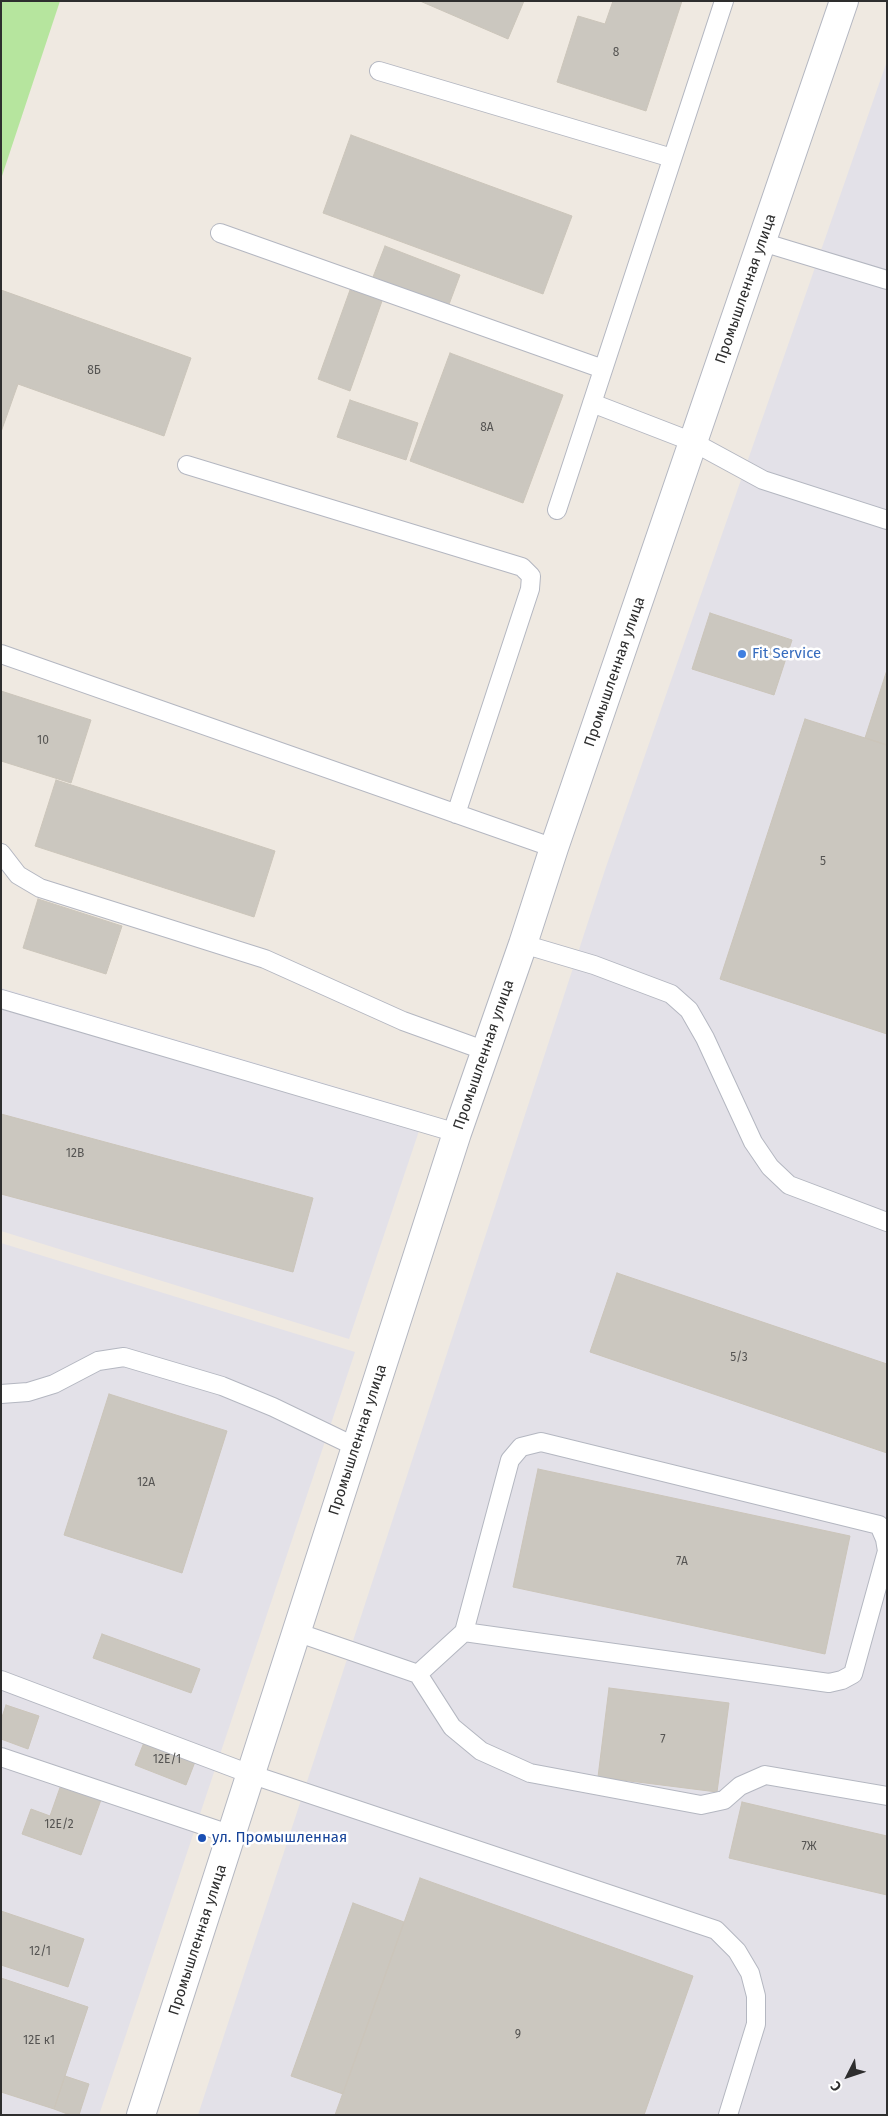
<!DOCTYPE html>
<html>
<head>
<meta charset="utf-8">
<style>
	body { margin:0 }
	#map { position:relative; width:888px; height:2116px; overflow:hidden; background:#efe9e1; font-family:"Fira Sans",sans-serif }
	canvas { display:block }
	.frame { position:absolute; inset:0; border:2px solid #2e2e2e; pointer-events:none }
	.north { position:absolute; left:823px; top:2051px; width:50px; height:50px; -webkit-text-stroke:4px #fff; paint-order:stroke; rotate:229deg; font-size:14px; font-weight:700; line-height:20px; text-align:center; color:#2e2e2e }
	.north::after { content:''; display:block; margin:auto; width:18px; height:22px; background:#2e2e2e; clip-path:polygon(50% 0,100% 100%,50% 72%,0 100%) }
</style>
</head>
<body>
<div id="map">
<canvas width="888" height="2116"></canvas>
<div class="frame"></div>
<div class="north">С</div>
</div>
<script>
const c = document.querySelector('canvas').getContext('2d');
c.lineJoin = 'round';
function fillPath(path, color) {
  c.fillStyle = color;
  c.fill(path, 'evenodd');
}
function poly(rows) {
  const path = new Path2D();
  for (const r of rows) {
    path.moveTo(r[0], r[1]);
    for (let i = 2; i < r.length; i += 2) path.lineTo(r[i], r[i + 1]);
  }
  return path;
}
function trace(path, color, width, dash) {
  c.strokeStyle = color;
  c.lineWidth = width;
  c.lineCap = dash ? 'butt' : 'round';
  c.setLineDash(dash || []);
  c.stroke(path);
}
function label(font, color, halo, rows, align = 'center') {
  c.font = font + ' "Fira Sans",sans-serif';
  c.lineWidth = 5;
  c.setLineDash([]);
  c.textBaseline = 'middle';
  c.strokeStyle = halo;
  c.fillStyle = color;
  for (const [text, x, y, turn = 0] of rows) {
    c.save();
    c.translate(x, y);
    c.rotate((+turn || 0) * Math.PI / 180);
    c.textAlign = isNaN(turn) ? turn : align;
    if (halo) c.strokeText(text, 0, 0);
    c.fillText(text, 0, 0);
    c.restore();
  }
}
const industrial = poly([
	[887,61,887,2115,198,2115,606,867],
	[1,988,425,1113,349,1339,1,1231],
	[1,1243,355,1352,99,2115,1,2115]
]);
const green = poly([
	[1,1,60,1,1,179]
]);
const building = poly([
	[420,1,524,1,508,39,420,1],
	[613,1,682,1,646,111,557,82,578,16,605,24,613,1],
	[351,135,572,216,543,294,323,213,351,135],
	[385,246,460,275,448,307,373,277,385,246],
	[1,290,191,358,164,436,18,384,1,432,1,290],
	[350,290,382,301,350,391,318,379,350,290],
	[450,353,563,395,523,503,410,461,450,353],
	[350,400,418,423,406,460,337,437,350,400],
	[710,613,792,640,774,695,692,669,710,613],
	[887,670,887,745,865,738,887,670],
	[1,691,91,720,71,783,1,761,1,691],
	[805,719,887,745,887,1034,720,979,805,719],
	[56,780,275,851,254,917,35,846,56,780],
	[38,899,122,926,106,974,23,948,38,899],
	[1,1114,313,1198,293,1272,1,1194,1,1114],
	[617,1273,887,1364,887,1453,590,1352,617,1273],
	[109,1394,227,1431,182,1573,64,1535,109,1394],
	[538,1469,850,1536,825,1654,513,1587,538,1469],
	[102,1634,200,1669,191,1693,93,1658,102,1634],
	[609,1688,729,1703,717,1792,598,1777,609,1688],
	[6,1705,39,1716,28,1749,1,1739,1,1720,6,1705],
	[147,1735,198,1754,186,1785,135,1765,147,1735],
	[62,1782,102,1797,81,1855,22,1834,31,1809,50,1816,62,1782],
	[742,1802,887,1836,887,1895,729,1858,742,1802],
	[420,1878,693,1976,644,2115,335,2115,420,1878],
	[353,1903,404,1922,343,2094,291,2076,353,1903],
	[1,1911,84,1939,68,1987,1,1965,1,1911],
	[1,1978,88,2007,54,2109,1,2092,1,1978],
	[65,2076,89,2084,79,2115,70,2115,54,2109,65,2076]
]);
const lane = poly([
	[379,71,672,158],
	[220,233,603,369],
	[762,242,887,280],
	[592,403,693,442,763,480,887,520],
	[187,465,522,567,531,576,530,589,456,814],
	[557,510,724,1],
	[1,654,554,848],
	[1,853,18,875,40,888,265,959,403,1021,486,1051],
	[523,944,594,965,671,994,689,1010,705,1038,753,1142,770,1167,789,1185,887,1222],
	[1,999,457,1133],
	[1,1394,28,1392,54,1384,98,1361,124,1357,222,1386,273,1407,356,1447],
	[296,1632,418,1674,452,1727,481,1751,530,1773,701,1805,724,1800,740,1786,765,1775,887,1796],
	[418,1674,464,1632,510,1460,521,1447,541,1442,879,1525,885,1539,887,1551,853,1674,842,1680,829,1683,464,1632],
	[1,1680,250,1774,716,1930,737,1951,750,1973,756,1996,756,2024,728,2115],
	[1,1757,232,1835]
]);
const secondary = poly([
	[141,2115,457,1133,523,944,554,848,844,1]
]);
const markers = [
	[742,654,5,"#3f7fe0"],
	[202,1838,5,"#1a4fb4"]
];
const numberNames = [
	["8",616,53],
	["8Б",94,371],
	["8А",487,428],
	["10",43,741],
	["5",823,862],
	["12В",75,1154],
	["5/3",739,1358],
	["12А",146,1483],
	["7А",682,1562],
	["7",663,1740],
	["12Е/1",167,1760],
	["12Е/2",59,1825],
	["7Ж",809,1847],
	["12/1",40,1952],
	["9",518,2035],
	["12Е к1",39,2041]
];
const streetNames = [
	["Промышленная улица",746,289,-71],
	["Промышленная улица",615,672,-71],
	["Промышленная улица",484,1055,-71],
	["Промышленная улица",358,1440,-72],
	["Промышленная улица",198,1940,-72]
];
const shopNames = [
	["Fit Service",752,654]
];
const transitNames = [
	["ул. Промышленная",212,1838]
];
fillPath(industrial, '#e3e1e8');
fillPath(green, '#b6e59e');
fillPath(building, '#cbc7bf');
trace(building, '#cbc5ba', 1);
trace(lane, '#b4b7c1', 20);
trace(secondary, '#b4b7c1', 30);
trace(lane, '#fff', 18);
trace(secondary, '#fff', 28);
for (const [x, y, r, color] of markers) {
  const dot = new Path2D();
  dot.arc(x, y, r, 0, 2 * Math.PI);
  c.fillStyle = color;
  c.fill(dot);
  trace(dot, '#fff', 2);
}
label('12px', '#555452', null, numberNames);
label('15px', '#2e2e2e', '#fff', streetNames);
label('15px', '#366cbe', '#fff', shopNames, 'left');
label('15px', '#164399', '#fff', transitNames, 'left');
</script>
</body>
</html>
